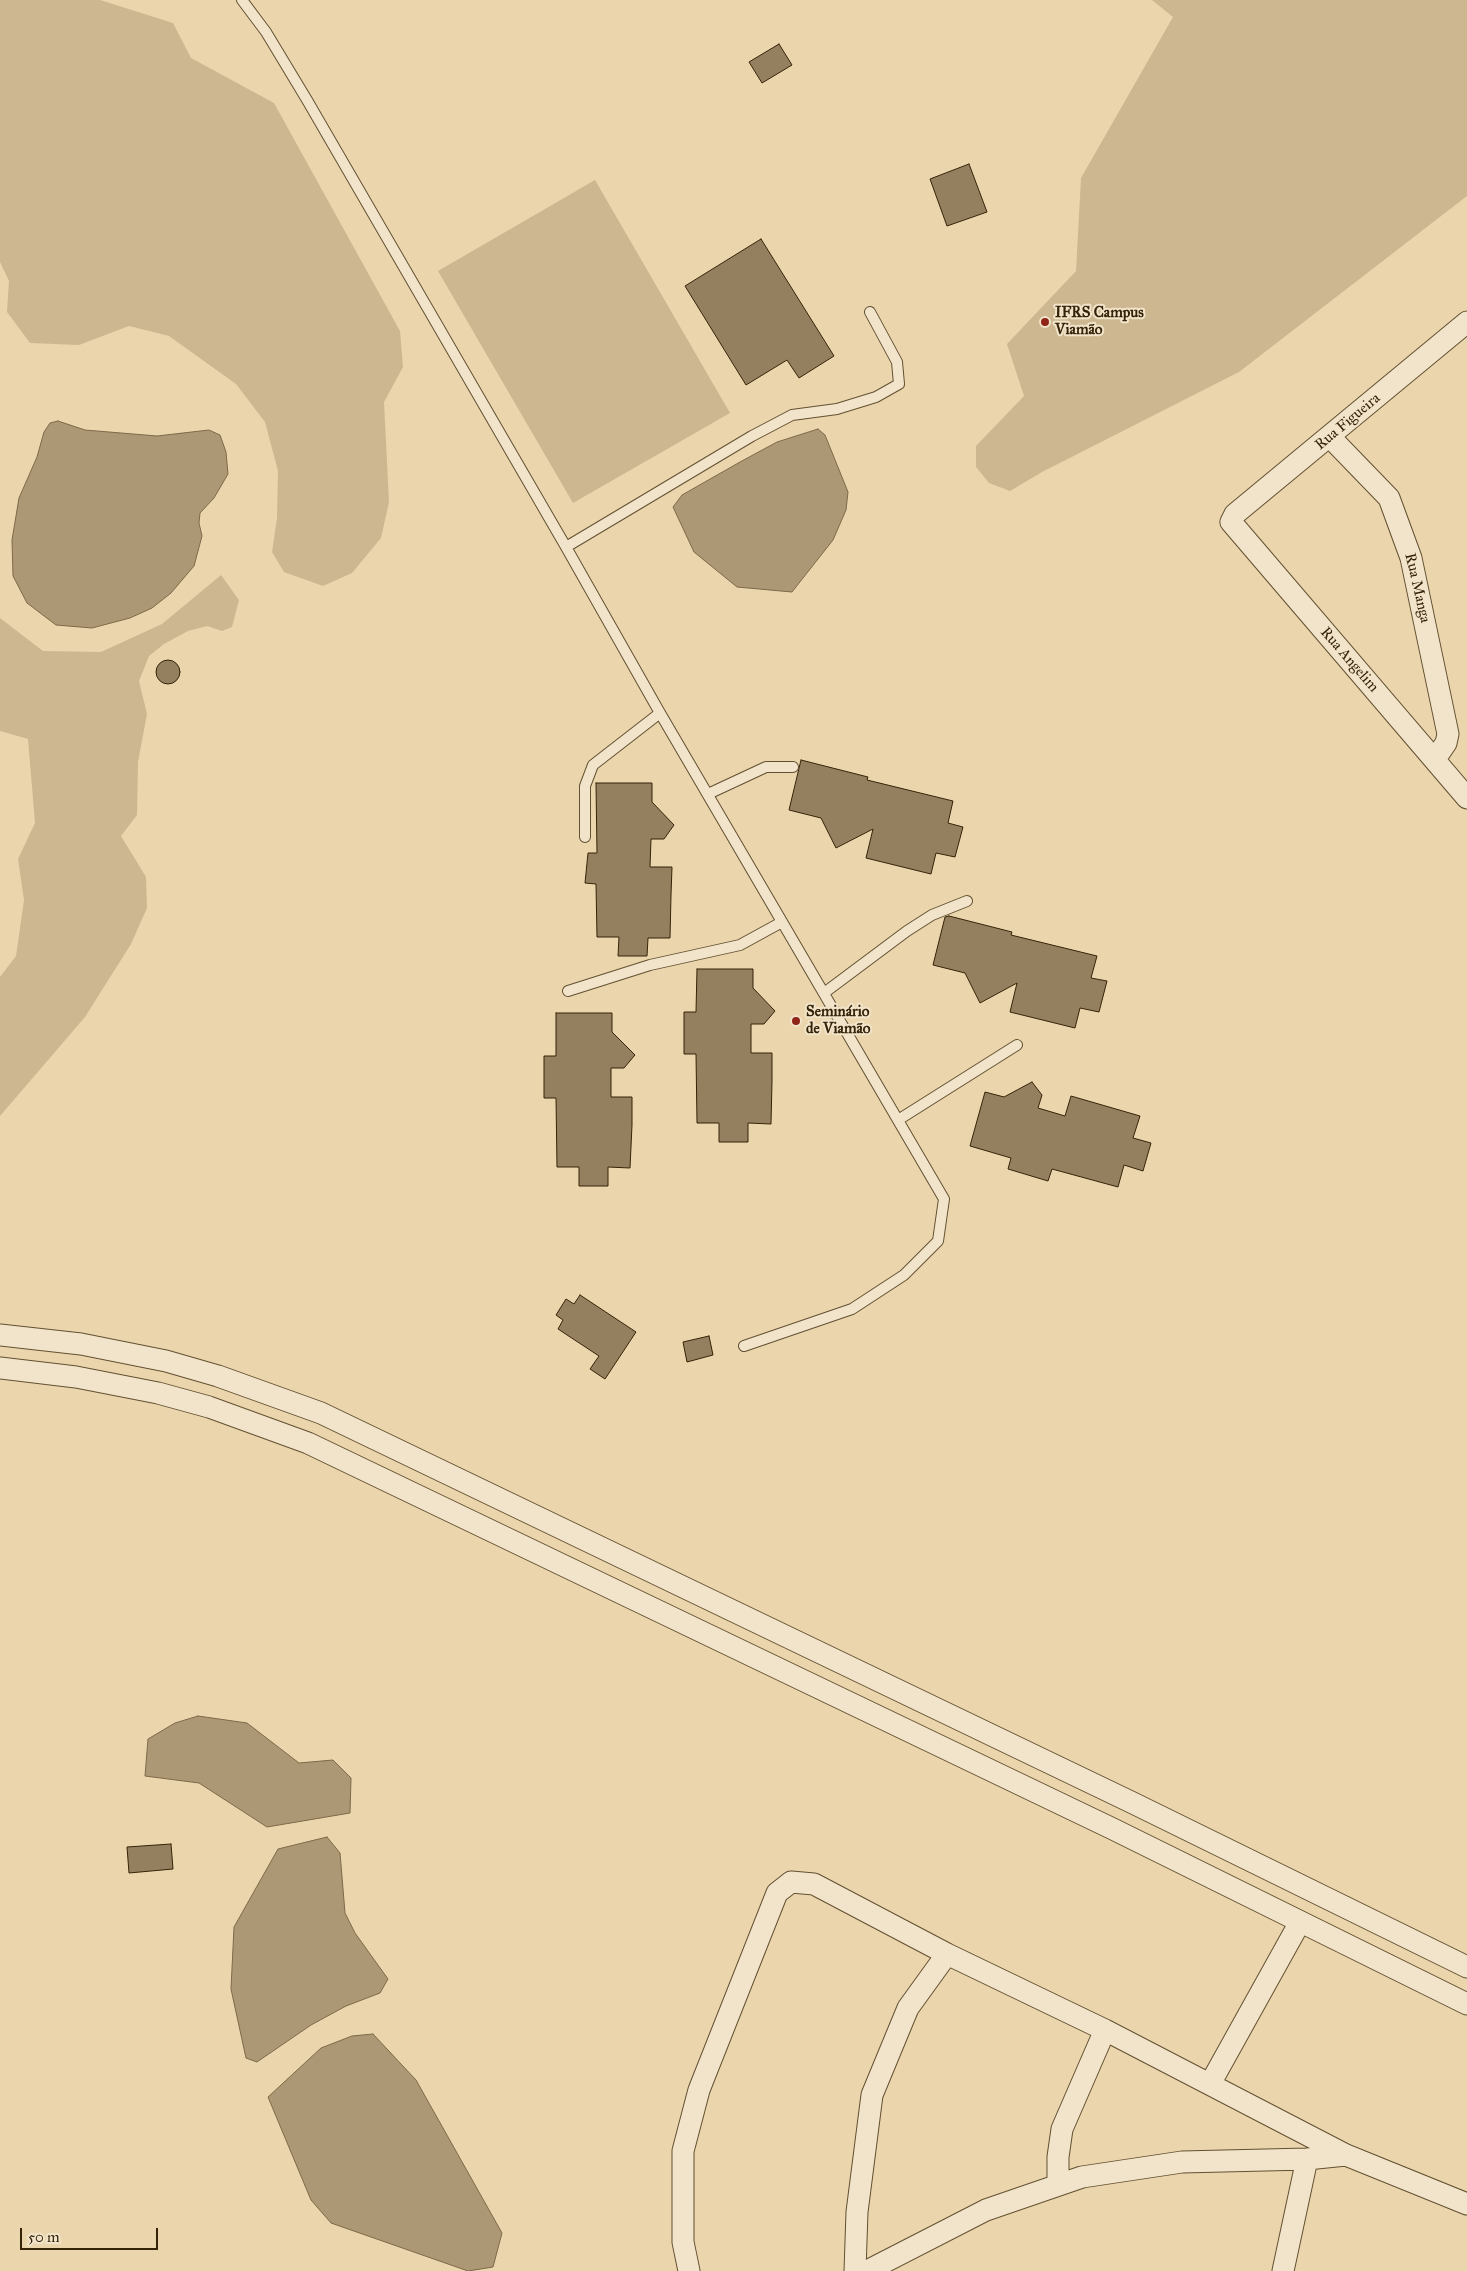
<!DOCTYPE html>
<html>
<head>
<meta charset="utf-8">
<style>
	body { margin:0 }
	#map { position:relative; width:1467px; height:2271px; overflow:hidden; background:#ebd5ad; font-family:"IM FELL Great Primer",serif }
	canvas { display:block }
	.scale { position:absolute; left:20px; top:2228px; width:138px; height:22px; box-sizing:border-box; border:2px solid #352308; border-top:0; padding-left:6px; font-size:15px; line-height:18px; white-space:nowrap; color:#352308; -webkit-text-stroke:4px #f2e4ca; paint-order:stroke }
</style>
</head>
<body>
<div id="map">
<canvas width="1467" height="2271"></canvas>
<div class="scale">50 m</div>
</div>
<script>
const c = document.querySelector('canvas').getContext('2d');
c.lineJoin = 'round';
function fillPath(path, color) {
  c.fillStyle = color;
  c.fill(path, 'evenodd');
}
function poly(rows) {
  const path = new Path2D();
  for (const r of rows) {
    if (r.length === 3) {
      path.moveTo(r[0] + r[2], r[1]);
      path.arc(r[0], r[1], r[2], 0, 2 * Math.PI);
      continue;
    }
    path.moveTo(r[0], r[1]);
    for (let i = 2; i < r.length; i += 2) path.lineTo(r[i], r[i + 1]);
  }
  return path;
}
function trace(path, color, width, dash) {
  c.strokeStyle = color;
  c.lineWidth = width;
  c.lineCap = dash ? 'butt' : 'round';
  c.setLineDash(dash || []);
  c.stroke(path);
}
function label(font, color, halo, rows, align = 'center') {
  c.font = font + ' "IM FELL Great Primer",serif';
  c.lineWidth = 4;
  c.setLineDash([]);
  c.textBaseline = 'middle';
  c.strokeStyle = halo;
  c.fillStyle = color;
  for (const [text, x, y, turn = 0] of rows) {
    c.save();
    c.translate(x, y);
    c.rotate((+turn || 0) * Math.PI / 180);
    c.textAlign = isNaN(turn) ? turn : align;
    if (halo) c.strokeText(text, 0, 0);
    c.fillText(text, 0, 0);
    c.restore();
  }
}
const green = poly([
	[0,0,100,0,173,23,191,58,274,103,400,331,403,367,384,402,389,502,381,538,352,573,323,586,284,572,272,552,277,518,278,471,265,422,236,384,169,336,129,326,79,345,30,343,7,312,9,281,0,262],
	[1152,0,1467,0,1467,196,1239,372,1042,472,1010,491,989,483,976,467,976,446,1024,396,1007,344,1076,271,1081,178,1173,17],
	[595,180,730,413,573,503,438,271],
	[221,575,239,600,232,627,222,631,207,626,188,631,164,644,149,656,139,681,147,714,138,762,137,815,121,836,146,877,147,908,131,944,85,1017,0,1116,0,977,16,956,24,900,18,859,35,823,28,739,0,731,0,618,43,651,101,652,162,624]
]);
const water = poly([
	[58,421,85,430,157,436,209,430,220,435,226,452,228,474,214,498,200,513,199,523,202,536,194,566,171,593,152,608,130,618,92,628,56,625,27,603,13,576,12,540,19,498,37,457,44,432,50,423,58,421],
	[818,429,825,435,848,492,846,510,833,540,792,592,737,587,694,552,673,507,682,495,740,462,777,442,818,429],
	[198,1716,247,1723,299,1763,333,1760,351,1778,350,1813,267,1827,199,1783,145,1776,148,1739,175,1723,198,1716],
	[327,1837,340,1853,345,1913,355,1933,388,1979,380,1993,346,2006,311,2025,257,2062,246,2058,231,1989,234,1927,278,1849,327,1837],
	[373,2034,416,2080,502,2233,493,2267,468,2271,331,2223,311,2200,268,2097,321,2048,352,2036,373,2034]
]);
const building = poly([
	[779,44,792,65,762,83,749,62,779,44],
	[969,164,987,212,947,226,930,179,969,164],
	[761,239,834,356,799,378,787,360,746,385,685,286,761,239],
	[168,672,12],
	[801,760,868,777,867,780,953,801,948,823,963,827,955,857,936,853,931,874,866,858,873,829,836,848,821,818,789,810,801,760],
	[596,783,652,783,652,802,674,825,664,839,651,839,650,867,672,867,671,895,670,938,648,938,647,956,618,956,619,937,597,937,596,884,585,883,588,853,597,853,596,783],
	[949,916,1012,932,1011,935,1097,956,1091,978,1107,981,1099,1012,1080,1008,1075,1028,1010,1012,1017,983,980,1003,965,973,933,965,945,917,949,916],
	[697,969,753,969,753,988,775,1011,764,1024,751,1024,751,1053,772,1053,772,1081,771,1124,748,1123,748,1142,719,1142,719,1123,697,1123,696,1054,684,1054,684,1012,696,1012,697,969],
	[556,1013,612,1013,612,1032,635,1055,624,1068,611,1068,611,1097,632,1097,632,1125,630,1168,608,1167,608,1186,579,1186,579,1167,557,1167,556,1098,544,1098,544,1056,556,1056,556,1013],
	[1032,1082,1042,1095,1038,1108,1065,1116,1071,1096,1140,1116,1133,1138,1151,1143,1143,1171,1124,1165,1118,1187,1052,1169,1048,1181,1008,1169,1011,1158,970,1146,985,1092,1004,1097,1032,1082],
	[580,1295,636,1332,605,1379,590,1369,599,1356,558,1329,563,1320,556,1315,566,1299,574,1304,580,1295],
	[709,1336,713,1355,687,1362,683,1342,709,1336],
	[171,1844,173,1869,129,1873,127,1847,171,1844]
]);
const lane = poly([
	[242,0,266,32,307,100,566,547,660,713,944,1199,938,1241,904,1275,852,1309,744,1346],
	[566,547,752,436,792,415,837,409,876,397,899,384,897,362,870,312],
	[708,794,766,767,793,767],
	[585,837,585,786,593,765,660,713],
	[568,991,650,965,740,945,782,922],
	[824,993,907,931,932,915,967,901],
	[898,1120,1017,1045]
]);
const street = poly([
	[1467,322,1235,514,1231,522,1467,798],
	[1330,437,1389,498,1411,558,1448,734,1446,743,1435,759],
	[0,1335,81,1344,166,1361,218,1376,321,1413,1133,1803,1467,1967],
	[0,1368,76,1377,158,1393,209,1407,308,1443,1113,1829,1467,2004],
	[1210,2084,1300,1922],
	[1058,2185,1058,2157,1062,2129,1105,2030],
	[689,2271,683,2242,683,2151,699,2090,777,1893,791,1882,814,1884,947,1954,1105,2030,1346,2155,1467,2204],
	[855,2271,857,2212,872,2095,908,2008,947,1954],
	[867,2271,986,2210,1082,2177,1182,2162,1307,2159,1346,2155],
	[1283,2271,1307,2159]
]);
const markers = [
	[1045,322,5,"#8f2418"],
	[796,1021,5,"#8f2418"]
];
const poiNames = [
	["IFRS Campus",1055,313],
	["Viamão",1055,330],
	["Seminário",806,1012],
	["de Viamão",806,1029]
];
const streetNames = [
	["Rua Figueira",1348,422,-40],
	["Rua Manga",1417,588,77],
	["Rua Angelim",1349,660,49]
];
fillPath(green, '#ccb791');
fillPath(water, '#ad9875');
trace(water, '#7d6949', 1);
fillPath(building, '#94805e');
trace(building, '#352308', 1);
trace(lane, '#625031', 12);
trace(street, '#625031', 23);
trace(lane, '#f2e4ca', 10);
trace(street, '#f2e4ca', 21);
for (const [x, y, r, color] of markers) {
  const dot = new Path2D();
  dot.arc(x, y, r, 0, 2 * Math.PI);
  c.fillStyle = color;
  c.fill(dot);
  trace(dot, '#f2e4ca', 2);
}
label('bold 15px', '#352308', '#f2e4ca', poiNames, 'left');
label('15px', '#352308', '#f2e4ca', streetNames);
</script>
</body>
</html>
